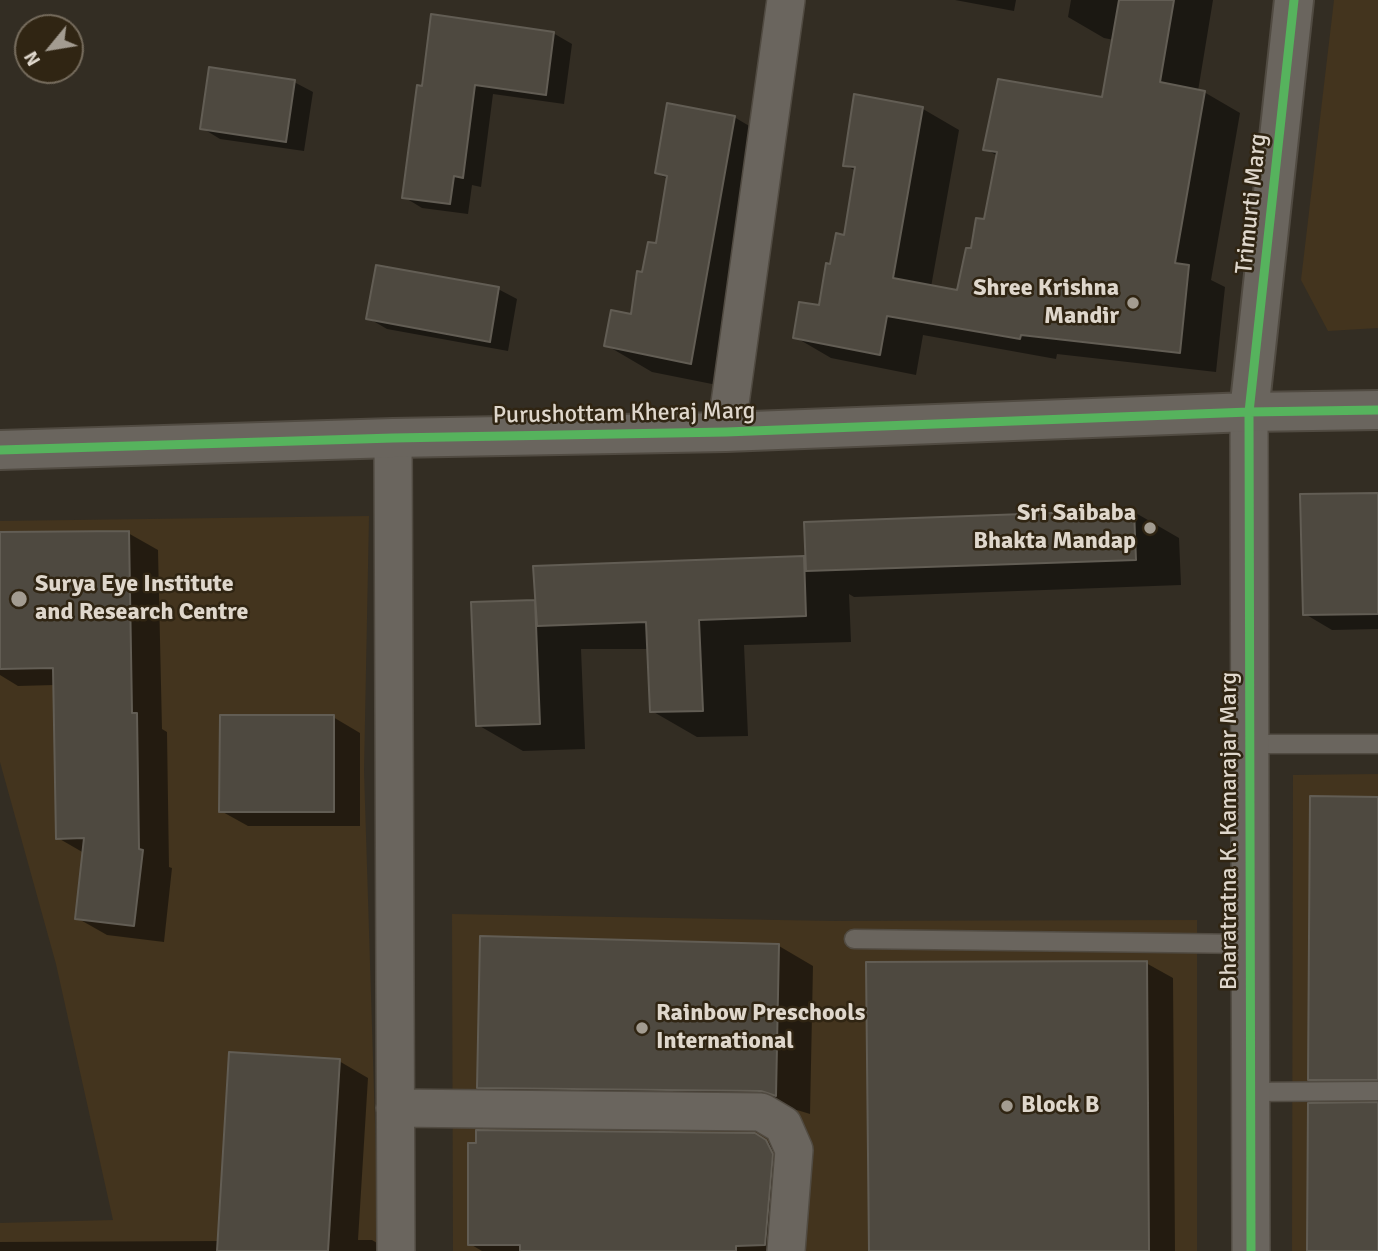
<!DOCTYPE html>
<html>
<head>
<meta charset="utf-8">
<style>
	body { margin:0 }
	#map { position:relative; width:1378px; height:1251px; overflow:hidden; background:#332d23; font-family:Signika,sans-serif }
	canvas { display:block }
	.north { position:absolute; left:14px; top:14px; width:70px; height:70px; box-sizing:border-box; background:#302513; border:2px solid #766c5d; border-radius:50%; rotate:240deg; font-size:19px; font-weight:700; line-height:28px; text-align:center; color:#dfd7cc }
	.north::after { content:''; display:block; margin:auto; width:24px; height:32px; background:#a39c91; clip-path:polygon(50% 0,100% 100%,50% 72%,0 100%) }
</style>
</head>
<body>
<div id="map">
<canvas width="1378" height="1251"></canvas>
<div class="north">N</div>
</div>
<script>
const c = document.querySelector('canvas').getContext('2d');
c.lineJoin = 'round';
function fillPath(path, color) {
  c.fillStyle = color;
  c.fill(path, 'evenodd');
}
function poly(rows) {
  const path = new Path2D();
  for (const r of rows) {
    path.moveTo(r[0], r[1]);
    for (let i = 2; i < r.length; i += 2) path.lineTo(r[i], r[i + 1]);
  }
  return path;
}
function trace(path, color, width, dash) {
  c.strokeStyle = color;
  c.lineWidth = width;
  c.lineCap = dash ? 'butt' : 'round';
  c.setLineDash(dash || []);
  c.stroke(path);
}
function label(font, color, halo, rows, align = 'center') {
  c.font = font + ' Signika,sans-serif';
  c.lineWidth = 5;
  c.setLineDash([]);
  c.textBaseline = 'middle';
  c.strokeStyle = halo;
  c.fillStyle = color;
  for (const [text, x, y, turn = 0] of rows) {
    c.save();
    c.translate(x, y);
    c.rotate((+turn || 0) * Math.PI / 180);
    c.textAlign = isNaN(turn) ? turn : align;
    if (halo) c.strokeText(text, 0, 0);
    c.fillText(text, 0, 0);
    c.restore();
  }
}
const built = poly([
	[1334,0,1378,0,1378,328,1328,331,1301,280],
	[369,516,364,771,379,1251,0,1251,0,1223,113,1220,56,964,0,762,0,521],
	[1378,774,1378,1251,1292,1251,1293,775],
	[452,914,833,921,1197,920,1197,1251,453,1251]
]);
const shadow = poly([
	[955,0,1016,0,1014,11],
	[1071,0,1213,0,1198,91,1204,92,1240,113,1211,280,1225,287,1216,372,1057,354,1056,359,923,335,916,375,831,358,795,337,821,307,832,266,846,237,856,171,845,165,856,96,923,109,959,130,931,287,959,292,972,250,985,221,998,156,985,149,1104,99,1114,40,1104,38,1068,17],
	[553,33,572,44,564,104,493,94,481,187,472,185,468,214,422,208,404,197,423,88],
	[294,82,313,92,304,151,220,139,202,128],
	[734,117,780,144,737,389,652,372,606,345,632,316,643,274,657,245,668,179,656,173],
	[498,289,517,299,508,351,387,329,368,318],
	[1378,494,1378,629,1332,630,1305,614],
	[1134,512,1179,538,1181,585,854,597,849,594,851,642,744,645,748,736,697,737,652,711,649,649,581,649,585,749,523,751,478,725,473,604,537,602,803,558,808,560],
	[128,533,158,550,162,729,167,732,169,867,172,868,164,942,107,935,77,918,84,853,58,838,55,685,18,686,0,675,0,534],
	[333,717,360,733,360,826,248,826,221,811],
	[1378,798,1378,1094,1337,1095,1310,1079],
	[779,946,813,966,810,1114,797,1110,513,1107,479,1087],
	[1146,963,1173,978,1175,1251,870,1251],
	[339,1061,368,1078,358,1240,372,1240,391,1251,0,1251,0,1242,219,1241],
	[755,1135,801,1161,800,1251,482,1251,470,1244],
	[770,1152,774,1152,778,1161,775,1162]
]);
const building = poly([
	[1119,0,1174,0,1160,82,1205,91,1175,263,1189,265,1180,353,1021,335,1020,339,887,316,880,355,793,338,799,302,819,305,826,263,830,264,836,233,844,235,855,167,843,166,854,94,923,107,893,278,957,290,966,248,971,248,976,218,984,219,997,152,983,150,998,79,1102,97,1119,0],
	[431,14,554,32,546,95,475,85,463,178,454,176,450,204,402,198,417,85,422,86,431,14],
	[209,67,295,80,286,142,200,129,209,67],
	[667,103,735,116,691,364,604,346,611,310,631,314,637,271,642,272,648,242,656,243,667,176,655,173,667,103],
	[376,265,499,287,490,342,366,319,376,265],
	[1378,493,1378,614,1303,615,1300,494,1378,493],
	[1134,510,1136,560,806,571,804,522,1134,510],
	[129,531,132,713,137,713,139,849,143,850,134,926,75,919,84,838,56,839,53,668,0,669,0,532,129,531],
	[804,556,806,616,699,620,703,711,650,712,646,622,537,626,533,566,804,556],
	[535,600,540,724,476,726,471,602,535,600],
	[220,715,334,715,334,812,219,812,220,715],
	[1310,796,1378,797,1378,1080,1308,1080,1310,796],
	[480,936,779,944,776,1096,761,1091,477,1088,480,936],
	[1147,961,1149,1251,869,1251,866,962,1147,961],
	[229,1052,340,1059,328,1251,217,1251,229,1052],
	[1378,1102,1378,1251,1307,1251,1308,1103,1378,1102],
	[476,1130,755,1133,766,1140,773,1154,765,1245,736,1246,736,1251,520,1251,520,1245,468,1245,468,1143,476,1143,476,1130]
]);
const lane = poly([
	[1249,744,1378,744],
	[854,939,1250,944],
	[1250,1092,1378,1091]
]);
const street = poly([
	[1249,412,1251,1251],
	[726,432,786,0],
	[393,438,396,1251],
	[395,1108,761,1112,783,1125,794,1150,786,1251]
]);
const secondary = poly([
	[1249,412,1294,0],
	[0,450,393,438,726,432,1249,412,1378,410]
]);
const cycleway = poly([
	[0,450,393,438,726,432,1249,412,1378,410],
	[1251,1251,1249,412,1294,0]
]);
const markers = [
	[1133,303,7,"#a39c91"],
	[1150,528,7,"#a39c91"],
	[19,599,9,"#a39c91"],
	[642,1028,7,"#a39c91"],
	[1007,1106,7,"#a39c91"]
];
const streetNames = [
	["Trimurti Marg",1252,204,-84],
	["Purushottam Kheraj Marg",624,414,-1],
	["Bharatratna K. Kamarajar Marg",1230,831,-90]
];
const poiNames = [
	["Shree Krishna",1119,289,"right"],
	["Mandir",1119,317,"right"],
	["Sri Saibaba",1136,514,"right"],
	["Bhakta Mandap",1136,542,"right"],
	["Surya Eye Institute",35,585],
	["and Research Centre",35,613],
	["Rainbow Preschools",656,1014],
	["International",656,1042],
	["Block B",1021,1106]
];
fillPath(built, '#43341e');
fillPath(shadow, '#0007');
fillPath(building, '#4e4940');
trace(building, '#625d54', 2);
trace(lane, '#514b42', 21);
trace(street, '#514b42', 40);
trace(secondary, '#514b42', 42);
trace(lane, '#6a655e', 18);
trace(street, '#6a655e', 37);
trace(secondary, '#6a655e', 38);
trace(cycleway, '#56b35d', 9);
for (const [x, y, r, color] of markers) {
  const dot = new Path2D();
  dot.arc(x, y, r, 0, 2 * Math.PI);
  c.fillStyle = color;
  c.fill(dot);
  trace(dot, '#302513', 2.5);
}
label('24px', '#dfd7cc', '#302513', streetNames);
label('bold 24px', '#dfd7cc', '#302513', poiNames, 'left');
</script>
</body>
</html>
